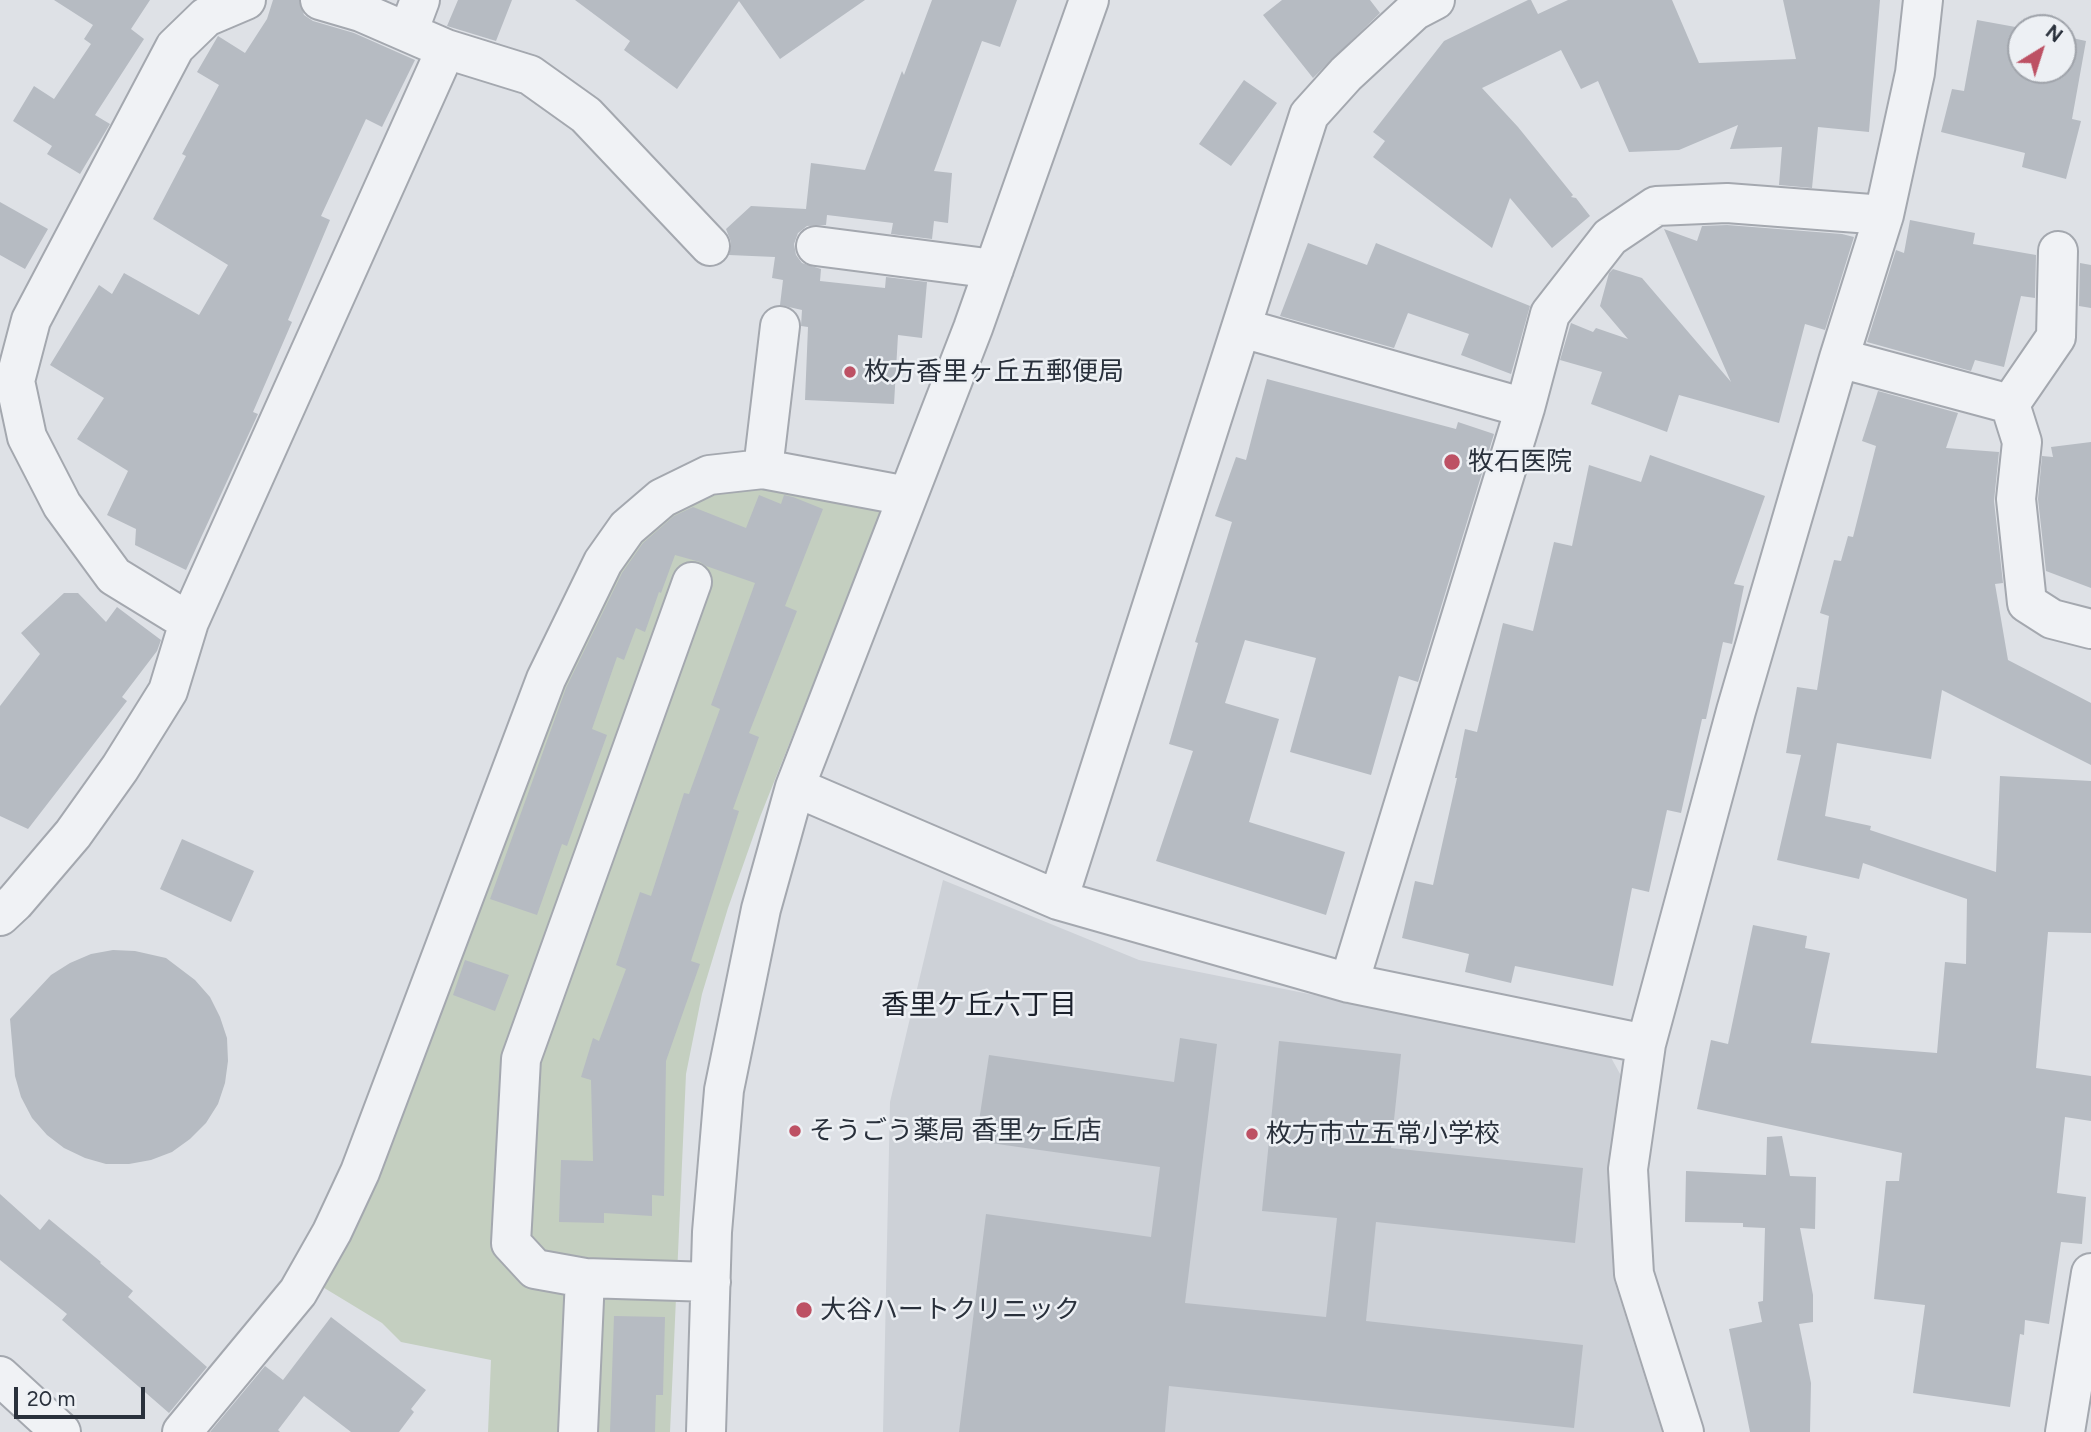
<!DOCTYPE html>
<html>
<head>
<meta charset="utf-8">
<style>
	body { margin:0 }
	#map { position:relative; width:2091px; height:1432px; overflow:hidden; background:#dee1e6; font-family:Figtree,sans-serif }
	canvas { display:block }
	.north { position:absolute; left:2007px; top:14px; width:70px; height:70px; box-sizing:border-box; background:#edf0f4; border:2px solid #9fa3aa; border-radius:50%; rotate:38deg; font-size:19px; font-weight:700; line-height:28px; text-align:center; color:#29303b }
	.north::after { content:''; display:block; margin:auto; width:24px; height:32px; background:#bd5164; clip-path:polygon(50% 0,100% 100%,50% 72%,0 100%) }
	.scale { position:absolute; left:14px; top:1387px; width:131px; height:32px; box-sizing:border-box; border:4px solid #29303b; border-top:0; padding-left:9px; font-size:21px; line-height:24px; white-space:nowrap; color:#29303b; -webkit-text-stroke:5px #edf0f4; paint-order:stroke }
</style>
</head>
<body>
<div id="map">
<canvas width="2091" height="1432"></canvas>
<div class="north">N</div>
<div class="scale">20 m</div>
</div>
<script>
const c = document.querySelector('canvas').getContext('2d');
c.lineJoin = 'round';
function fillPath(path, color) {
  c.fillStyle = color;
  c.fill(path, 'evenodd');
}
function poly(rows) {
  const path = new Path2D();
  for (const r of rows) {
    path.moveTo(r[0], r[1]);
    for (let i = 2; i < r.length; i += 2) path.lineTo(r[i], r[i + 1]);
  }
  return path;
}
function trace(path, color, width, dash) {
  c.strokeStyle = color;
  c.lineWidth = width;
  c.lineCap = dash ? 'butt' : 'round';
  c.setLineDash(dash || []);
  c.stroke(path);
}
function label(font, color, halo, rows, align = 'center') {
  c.font = font + ' Figtree,"Noto Sans JP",sans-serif';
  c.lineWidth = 5;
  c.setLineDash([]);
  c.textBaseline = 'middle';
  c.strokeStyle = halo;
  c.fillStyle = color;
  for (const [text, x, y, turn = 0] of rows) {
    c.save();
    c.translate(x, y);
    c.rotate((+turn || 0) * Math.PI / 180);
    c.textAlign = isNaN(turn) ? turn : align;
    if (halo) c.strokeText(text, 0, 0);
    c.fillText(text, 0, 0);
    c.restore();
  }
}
const built = poly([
	[943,880,1139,960,1609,1054,1624,1081,1610,1166,1613,1277,1662,1432,883,1432,890,1102]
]);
const green = poly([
	[762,487,883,509,760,817,728,908,702,994,686,1074,670,1432,488,1432,491,1360,401,1342,382,1323,321,1286,562,686,618,571,640,539,671,512,714,492]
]);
const building = poly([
	[54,0,150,0,131,29,144,39,95,115,110,124,80,174,47,154,52,146,13,121,34,86,54,99,91,44,84,39,93,25],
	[273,0,299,0,304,15,313,21,354,33,415,60,382,127,366,119,321,216,330,220,288,320,292,322,253,412,258,414,186,570,135,545,136,529,107,515,128,471,77,439,104,398,50,365,99,285,112,294,124,273,199,315,228,265,153,219,186,156,182,154,219,85,197,72,218,36,245,53,267,19],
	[458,0,512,0,496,41,447,26],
	[575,0,865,0,780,59,739,1,677,89,624,50,630,41],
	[932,0,1017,0,1000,47,982,41,934,171,952,173,948,223,934,221,932,239,891,234,893,223,827,215,826,225,807,226,798,233,794,244,796,255,802,263,821,269,820,281,885,288,886,277,927,282,922,338,898,335,894,404,805,400,808,327,801,326,802,310,780,305,783,280,772,278,775,257,729,255,731,242,726,229,751,206,806,209,811,163,865,170,902,71,904,75],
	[1282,0,1370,0,1380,13,1313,78,1263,15],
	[1528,0,1531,0,1538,14,1568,0,1672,0,1699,63,1796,59,1783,0,1880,0,1869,132,1818,127,1812,188,1779,185,1782,147,1730,149,1738,125,1679,150,1629,152,1598,81,1581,89,1561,50,1482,88,1518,127,1573,195,1571,197,1576,198,1590,216,1552,248,1510,198,1492,248,1373,157,1385,141,1373,132,1444,41],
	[1977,20,2021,28,2021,70,2063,70,2063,36,2086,41,2072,119,2081,121,2066,179,2022,167,2025,153,1941,132,1952,89,1964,91],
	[1244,80,1277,103,1231,166,1199,144],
	[0,202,48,229,25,269,0,255],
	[1910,220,1975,233,1973,244,2036,255,2035,298,2021,296,2004,367,1975,360,1971,371,1867,342,1896,250,1904,253],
	[1727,225,1842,234,1854,237,1825,330,1805,324,1779,423,1679,395,1667,432,1591,404,1602,372,1560,360,1571,323,1593,332,1596,328,1628,339,1600,306,1609,273,1613,269,1642,278,1731,382,1664,229,1697,241,1702,226],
	[1308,243,1367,265,1376,243,1530,306,1511,374,1461,355,1469,334,1408,313,1394,348,1280,316],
	[2080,263,2091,265,2091,308,2079,306],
	[1267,379,1456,429,1458,422,1494,434,1418,682,1399,676,1371,775,1290,752,1316,658,1245,640,1225,703,1279,719,1249,822,1345,852,1326,915,1156,861,1193,751,1169,744,1198,643,1195,642,1232,522,1215,516,1236,457,1246,460],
	[1878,391,1958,413,1946,448,1999,452,1994,501,2003,583,1995,584,2008,660,2091,703,2091,765,1942,690,1931,759,1837,743,1825,816,1871,826,1870,830,1996,872,2000,776,2091,781,2091,933,2048,932,2036,1068,2091,1076,2091,1121,2065,1117,2057,1193,2086,1197,2082,1244,2061,1242,2049,1324,2025,1320,2024,1335,2020,1334,2010,1407,1913,1393,1925,1305,1874,1299,1886,1181,1899,1181,1902,1153,1697,1109,1711,1040,1728,1044,1753,925,1807,936,1805,948,1830,953,1811,1043,1937,1053,1945,962,1966,964,1967,899,1863,863,1859,879,1777,860,1801,755,1786,753,1797,687,1817,690,1829,616,1820,613,1834,560,1841,561,1848,536,1853,537,1876,446,1862,441],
	[2091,442,2091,588,2046,571,2038,499,2042,456,2053,457,2051,447],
	[1650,455,1765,496,1734,584,1744,586,1732,644,1723,642,1706,719,1702,719,1681,813,1667,810,1649,892,1632,888,1613,986,1515,966,1511,983,1465,972,1469,954,1402,938,1415,881,1433,885,1457,778,1455,778,1465,729,1477,732,1503,623,1533,631,1554,542,1572,546,1589,465,1641,482],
	[759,495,781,504,784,495,793,497,823,509,785,606,797,611,749,733,759,737,733,809,739,811,691,961,700,964,666,1061,664,1196,652,1195,652,1216,604,1213,604,1223,559,1222,561,1160,593,1161,591,1080,581,1077,593,1038,599,1041,626,969,616,965,640,892,651,896,684,793,689,794,720,709,711,705,755,583,706,566,700,562,675,555,661,593,659,592,645,632,636,628,624,660,617,657,592,729,607,735,567,846,562,844,537,915,490,899,566,688,622,573,643,543,674,516,693,507,746,528],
	[64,593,78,593,106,622,117,607,161,640,157,651,122,697,127,701,28,829,0,816,0,706,40,654,21,633],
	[182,839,254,871,231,922,160,889],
	[113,950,135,951,166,958,195,980,210,997,220,1017,227,1038,228,1061,225,1083,218,1104,206,1123,190,1139,172,1152,151,1160,129,1164,106,1164,85,1158,64,1148,47,1135,32,1118,21,1097,15,1076,10,1019,51,975,70,963,91,954],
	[465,960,509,975,495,1011,453,995],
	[1180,1038,1217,1044,1185,1303,1326,1317,1337,1218,1262,1211,1279,1041,1401,1054,1391,1148,1583,1168,1575,1243,1376,1222,1366,1321,1583,1345,1574,1428,1169,1386,1165,1432,959,1432,986,1214,1151,1237,1160,1167,976,1141,989,1055,1174,1082],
	[1782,1136,1790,1176,1816,1177,1815,1229,1800,1228,1813,1295,1813,1322,1799,1324,1811,1383,1810,1432,1750,1432,1729,1329,1762,1322,1758,1302,1763,1301,1765,1228,1743,1227,1743,1223,1685,1222,1686,1171,1766,1175,1767,1137],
	[0,1194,40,1230,49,1219,101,1262,100,1263,133,1291,128,1297,207,1367,169,1413,62,1320,67,1314,0,1260],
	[614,1316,665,1317,663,1395,656,1395,655,1432,610,1432],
	[331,1317,426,1390,411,1409,414,1412,399,1432,351,1432,304,1396,278,1430,280,1432,210,1432,265,1366,283,1380]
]);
const minor = poly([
	[408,32,420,0],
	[446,49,530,75,586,115,710,246],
	[816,246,994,269],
	[1242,328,1525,408],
	[1839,358,2010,404,2022,442,2016,499,2027,603,2052,619,2091,629],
	[2010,404,2056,337,2058,251],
	[763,469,780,326],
	[692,582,521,1059,511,1243,535,1269,585,1278,711,1282],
	[189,622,114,576,62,505,27,437,15,381,31,320,175,47,206,17,246,0],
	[795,787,1058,900,1349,983,1646,1044],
	[1058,900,1309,115,1346,74,1414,11,1435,0],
	[0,916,15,902,73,834,120,768,168,691,189,622,446,49,361,12,320,0],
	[1349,983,1525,408,1550,314,1610,237,1656,206,1727,203,1884,215],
	[0,1376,61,1432],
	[182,1432,298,1292,332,1232,360,1172,546,679,603,562,627,528,662,498,709,475,763,469,907,496],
	[578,1432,585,1278],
	[706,1432,712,1232,724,1090,761,909,795,787,973,328,1089,0],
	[1684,1432,1634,1274,1628,1169,1646,1044,1736,711,1839,358,1884,215,1915,73,1923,0],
	[2065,1432,2091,1273]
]);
const markers = [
	[850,372,7,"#bd5164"],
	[1452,462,9,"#bd5164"],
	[795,1131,7,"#bd5164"],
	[1252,1134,7,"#bd5164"],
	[804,1310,9,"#bd5164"]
];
const poiNames = [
	["枚方香里ヶ丘五郵便局",864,372],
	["牧石医院",1468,462],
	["そうごう薬局 香里ヶ丘店",809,1131],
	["枚方市立五常小学校",1266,1134],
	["大谷ハートクリニック",820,1310]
];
const neighbourhoodNames = [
	["香里ケ丘六丁目",979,1006]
];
fillPath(built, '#cdd1d7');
fillPath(green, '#c4cfc0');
fillPath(building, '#b6bbc2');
trace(minor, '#a4a8af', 42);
trace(minor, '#f0f2f5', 38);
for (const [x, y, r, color] of markers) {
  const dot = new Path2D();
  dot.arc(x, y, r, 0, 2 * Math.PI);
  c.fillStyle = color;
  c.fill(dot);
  trace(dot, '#edf0f4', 2.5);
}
label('26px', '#29303b', '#edf0f4', poiNames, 'left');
label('28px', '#1b212c', '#edf0f4', neighbourhoodNames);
</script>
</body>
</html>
